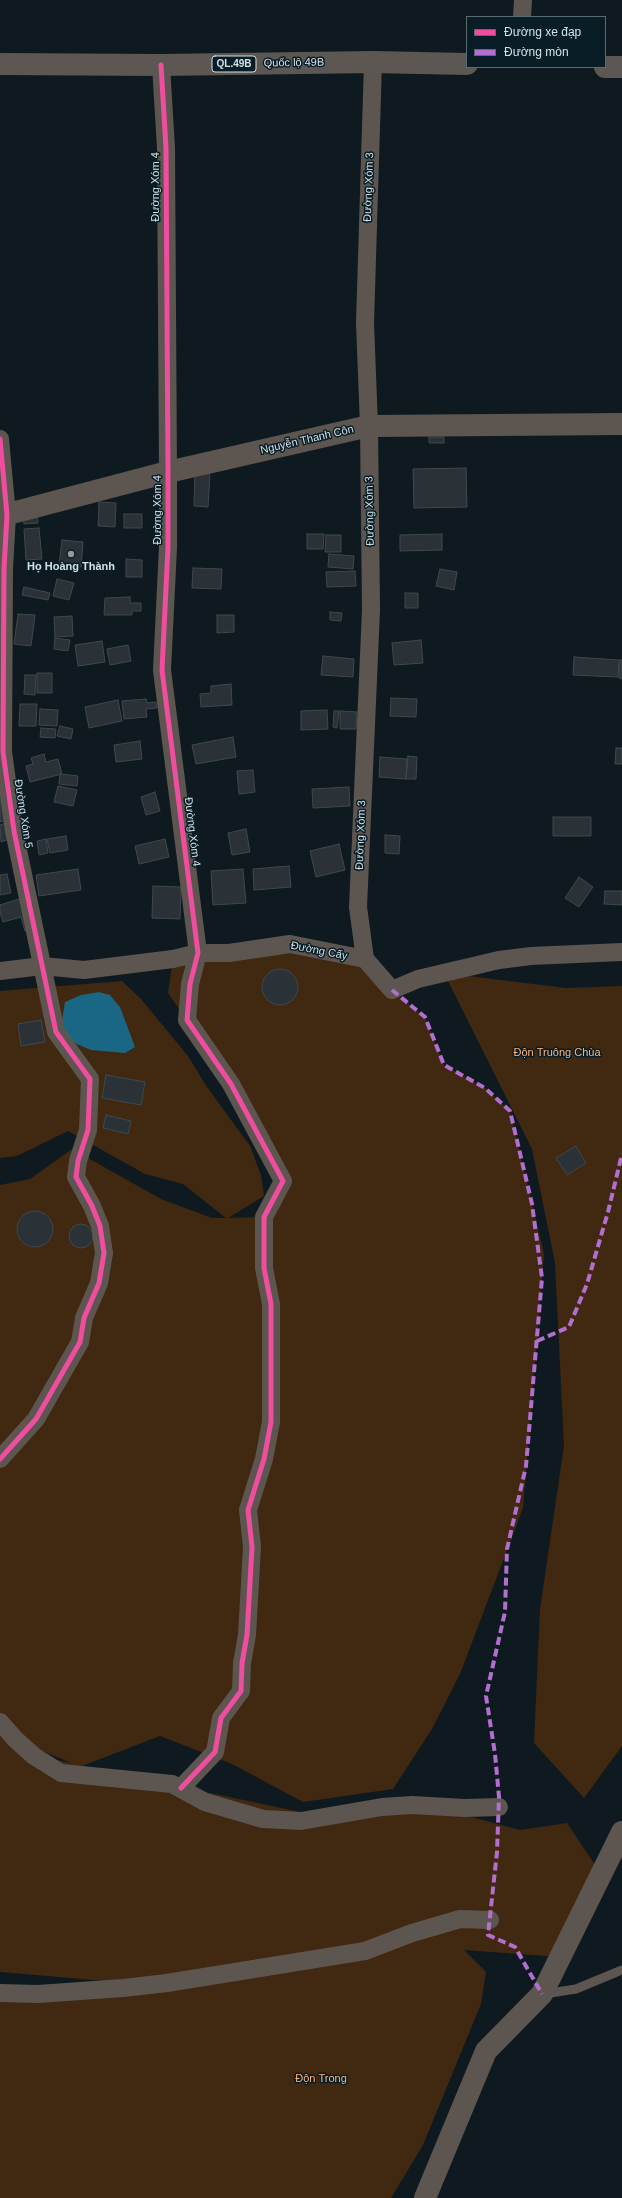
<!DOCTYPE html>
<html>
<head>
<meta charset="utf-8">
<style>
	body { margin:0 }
	#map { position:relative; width:622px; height:2198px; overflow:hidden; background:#0f1a20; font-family:Helvetica,sans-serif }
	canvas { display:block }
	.legend { position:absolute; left:466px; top:16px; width:140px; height:52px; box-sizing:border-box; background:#091d26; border:1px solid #5a6b73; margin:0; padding:5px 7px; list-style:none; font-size:12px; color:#d4e0e6 }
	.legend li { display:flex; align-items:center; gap:8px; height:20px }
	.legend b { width:20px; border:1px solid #5a6b73 }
</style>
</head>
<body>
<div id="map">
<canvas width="622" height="2198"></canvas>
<ul class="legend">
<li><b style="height:5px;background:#ef4d9e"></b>Đường xe đạp</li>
<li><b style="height:5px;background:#b36fd0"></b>Đường mòn</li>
</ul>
</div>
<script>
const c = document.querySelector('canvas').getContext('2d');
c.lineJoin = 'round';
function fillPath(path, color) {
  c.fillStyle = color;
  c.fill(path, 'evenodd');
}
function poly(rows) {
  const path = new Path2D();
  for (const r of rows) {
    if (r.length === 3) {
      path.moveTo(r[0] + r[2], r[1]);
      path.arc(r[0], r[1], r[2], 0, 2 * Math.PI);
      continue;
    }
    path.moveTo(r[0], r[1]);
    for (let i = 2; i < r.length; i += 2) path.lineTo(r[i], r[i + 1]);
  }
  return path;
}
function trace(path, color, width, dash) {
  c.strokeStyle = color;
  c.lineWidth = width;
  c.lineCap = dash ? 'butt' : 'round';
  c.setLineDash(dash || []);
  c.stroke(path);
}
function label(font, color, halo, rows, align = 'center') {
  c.font = font + ' Helvetica,sans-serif';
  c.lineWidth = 3;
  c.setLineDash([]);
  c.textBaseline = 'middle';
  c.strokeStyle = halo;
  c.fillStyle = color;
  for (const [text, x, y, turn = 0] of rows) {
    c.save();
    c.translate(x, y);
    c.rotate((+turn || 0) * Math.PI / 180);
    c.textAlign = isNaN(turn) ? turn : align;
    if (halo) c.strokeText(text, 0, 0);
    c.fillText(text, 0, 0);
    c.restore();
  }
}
const green = poly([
	[290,944,365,959,392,990,425,1017,444,1065,485,1088,510,1111,544,1254,523,1508,460,1674,432,1729,393,1789,303,1802,232,1764,160,1736,82,1766,324,1817,434,1807,520,1830,567,1823,601,1874,560,1957,464,1950,486,1972,481,2004,423,2145,391,2198,0,2198,0,1995,152,1985,0,1972,0,1736,34,1756,72,1763,0,1734,0,1185,30,1179,72,1149,161,1199,212,1218,226,1218,183,1184,145,1174,68,1131,17,1156,0,1158,0,991,122,981,141,999,188,1056,205,1084,250,1146,261,1175,264,1196,228,1218,264,1217,283,1181,231,1084,168,993,173,959],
	[444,973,566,988,622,986,622,1746,584,1798,534,1743,540,1609,564,1446,555,1263,532,1149]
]);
const water = poly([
	[99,992,110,995,120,1007,135,1047,125,1053,91,1050,72,1042,63,1034,62,1020,65,1002,81,995]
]);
const building = poly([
	[429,437,444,437,444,443,429,443,429,437],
	[466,468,467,507,414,508,413,469,466,468],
	[195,471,210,472,208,507,194,506,195,471],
	[99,502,116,503,115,527,98,526,99,502],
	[37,514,38,523,24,524,23,515,37,514],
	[124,514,142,514,142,528,124,528,124,514],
	[39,528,42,559,26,560,24,529,39,528],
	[307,534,324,534,323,549,307,549,307,534],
	[442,534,442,550,400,551,400,535,442,534],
	[326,535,341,535,341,552,325,552,326,535],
	[62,540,83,542,81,567,59,565,62,540],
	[329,554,354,556,353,569,328,567,329,554],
	[126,559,142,560,142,577,126,577,126,559],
	[193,568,222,569,221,589,192,588,193,568],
	[440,569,457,572,454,590,436,586,440,569],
	[355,571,356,586,327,587,326,572,355,571],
	[57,579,74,583,69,600,53,596,57,579],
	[24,587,50,593,48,600,22,595,24,587],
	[405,593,418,593,418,608,405,608,405,593],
	[130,597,130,603,141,603,141,611,132,611,132,615,104,615,105,598,130,597],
	[330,612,342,613,341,621,330,620,330,612],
	[18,614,35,615,31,646,14,644,18,614],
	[217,615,234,615,234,632,217,633,217,615],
	[72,616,73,636,55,637,54,617,72,616],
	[55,638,70,640,68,651,54,649,55,638],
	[421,640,423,663,394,665,392,643,421,640],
	[102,641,105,662,78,666,75,645,102,641],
	[128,645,131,661,110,665,107,649,128,645],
	[323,656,354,659,353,677,321,675,323,656],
	[574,657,619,660,618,677,573,675,574,657],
	[620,660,622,660,622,679,619,678,620,660],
	[37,673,52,673,52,693,37,693,37,673],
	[25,675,36,675,35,695,24,694,25,675],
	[231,684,232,705,201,707,200,694,211,693,211,686,231,684],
	[391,698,417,699,416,717,390,716,391,698],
	[146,699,147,703,156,702,157,708,146,709,147,717,124,719,122,701,146,699],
	[118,700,122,721,89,728,85,707,118,700],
	[20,704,37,704,36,726,19,726,20,704],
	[40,709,58,710,57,726,39,725,40,709],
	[327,710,328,729,301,730,301,711,327,710],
	[334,711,339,711,337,728,333,727,334,711],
	[340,711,357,712,356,729,340,729,340,711],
	[60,726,73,729,71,739,57,736,60,726],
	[41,728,56,729,55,738,40,737,41,728],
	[233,737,236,757,196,764,192,745,233,737],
	[140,741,142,759,116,762,114,745,140,741],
	[616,748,622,748,622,764,615,764,616,748],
	[44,754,46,762,58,759,62,774,30,782,26,766,33,764,31,758,44,754],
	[408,756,417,757,416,779,406,779,408,756],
	[380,757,407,759,406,779,379,777,380,757],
	[253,770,255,792,239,794,237,771,253,770],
	[60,774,78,776,77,786,59,784,60,774],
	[58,786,77,790,73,806,54,802,58,786],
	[349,787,350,806,313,808,312,789,349,787],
	[155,792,160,811,146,815,141,797,155,792],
	[5,796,9,820,0,822,0,797,5,796],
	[553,817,591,817,591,836,553,836,553,817],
	[6,823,10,839,1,842,0,825,6,823],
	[246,829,250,852,232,855,228,833,246,829],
	[385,835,400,836,399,854,385,853,385,835],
	[66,836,68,850,50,853,47,839,66,836],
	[46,839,48,853,39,855,37,841,46,839],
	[165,839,169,857,139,864,135,846,165,839],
	[339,844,345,870,316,877,310,851,339,844],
	[289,866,291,887,254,890,253,869,289,866],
	[78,869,81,890,39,896,36,875,78,869],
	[243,869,246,903,213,905,211,871,243,869],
	[7,874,11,893,0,895,0,875,7,874],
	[579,877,593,887,579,907,565,898,579,877],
	[153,886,181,887,180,919,152,918,153,886],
	[605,891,622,891,622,905,604,904,605,891],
	[22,898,32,929,25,931,21,917,3,922,0,912,0,905,22,898],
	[280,987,18],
	[41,1020,45,1042,21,1046,18,1024,41,1020],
	[106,1075,145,1082,141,1105,102,1098,106,1075],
	[106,1115,131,1121,128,1134,103,1128,106,1115],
	[576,1146,586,1163,567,1175,556,1158,576,1146],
	[35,1229,18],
	[81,1236,12]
]);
const service = poly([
	[544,1994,576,1989,622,1970]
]);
const minor = poly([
	[522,17,523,0],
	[161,65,166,148,168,472,168,547,162,670,198,953,190,984,187,1020,231,1084,283,1181,264,1217,264,1268,271,1304,271,1422,264,1459,248,1510,252,1547,247,1635,242,1663,241,1691,221,1718,215,1752,181,1788],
	[0,439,7,515,4,569,3,752,14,831,56,1032,90,1079,88,1130,78,1161,76,1177,92,1206,100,1226,104,1253,99,1283,84,1318,80,1342,36,1419,0,1459],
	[365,959,358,907,371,610,369,426,365,323,373,62],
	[0,971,42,966,84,970,173,959,198,953,229,953,290,944,365,959,392,990,418,979,499,960,531,956,622,952],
	[0,1722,16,1740,34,1756,61,1773,172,1784,205,1802,263,1819,301,1821,382,1807,412,1805,465,1808,499,1807],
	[0,1993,38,1994,123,1988,167,1983,365,1951,412,1933,460,1919,490,1920]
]);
const tertiary = poly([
	[0,516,168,472,369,426,622,424],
	[425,2198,486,2051,542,1994,622,1832]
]);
const primary = poly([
	[0,64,161,65,373,62,467,64],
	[605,67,622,67]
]);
const quiet = poly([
	[392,990,425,1017,444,1065,485,1088,510,1111,532,1204,542,1278,526,1466,507,1549,505,1612,486,1696,495,1754,499,1797,497,1852,488,1935,515,1947,542,1994],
	[537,1341,569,1327,587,1284,608,1212,622,1154]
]);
const cycleway = poly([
	[161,65,166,148,168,472,168,547,162,670,198,953,190,984,187,1020,231,1084,283,1181,264,1217,264,1268,271,1304,271,1422,264,1459,248,1510,252,1547,247,1635,242,1663,241,1691,221,1718,215,1752,181,1788],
	[0,439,7,515,4,569,3,752,14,831,56,1032,90,1079,88,1130,78,1161,76,1177,92,1206,100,1226,104,1253,99,1283,84,1318,80,1342,36,1419,0,1459]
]);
const markers = [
	[71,554,4,"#8f9ba1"]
];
const shields = [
	[234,64,44]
];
const shieldNames = [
	["QL.49B",234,64]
];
const streetNames = [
	["Quốc lộ 49B",294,63,-1],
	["Đường Xóm 4",156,187,-90],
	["Đường Xóm 3",369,187,-88],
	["Nguyễn Thanh Côn",307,440,-13],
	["Đường Xóm 4",158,510,-90],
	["Đường Xóm 3",370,511,-91],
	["Đường Xóm 5",23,814,81],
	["Đường Xóm 4",192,832,83],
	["Đường Xóm 3",361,835,-88],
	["Đường Cấy",319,951,11]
];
const poiNames = [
	["Họ Hoàng Thành",71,567]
];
const parkNames = [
	["Độn Truông Chùa",557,1053],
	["Độn Trong",321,2079]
];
fillPath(green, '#402811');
fillPath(water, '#196784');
fillPath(building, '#2a3237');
trace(building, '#3f484d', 1);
trace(service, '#5d5650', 9);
trace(minor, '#5d5650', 18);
trace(tertiary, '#5d5650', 22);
trace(primary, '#5c5753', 22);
trace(quiet, '#b36fd0', 4, [8, 4]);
trace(cycleway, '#ef4d9e', 5);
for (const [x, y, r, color] of markers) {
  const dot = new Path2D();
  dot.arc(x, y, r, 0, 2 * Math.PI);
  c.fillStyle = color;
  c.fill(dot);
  trace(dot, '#091d26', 1.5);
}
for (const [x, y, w] of shields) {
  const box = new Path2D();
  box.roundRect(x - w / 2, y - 8, w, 16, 3);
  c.fillStyle = '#091d26';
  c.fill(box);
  trace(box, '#d4e0e6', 1);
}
label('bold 10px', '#d4e0e6', null, shieldNames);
label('11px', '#d4e0e6', '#091d26', streetNames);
label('bold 11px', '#d4e0e6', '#091d26', poiNames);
label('11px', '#feb579', '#091d26', parkNames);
</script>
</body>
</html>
